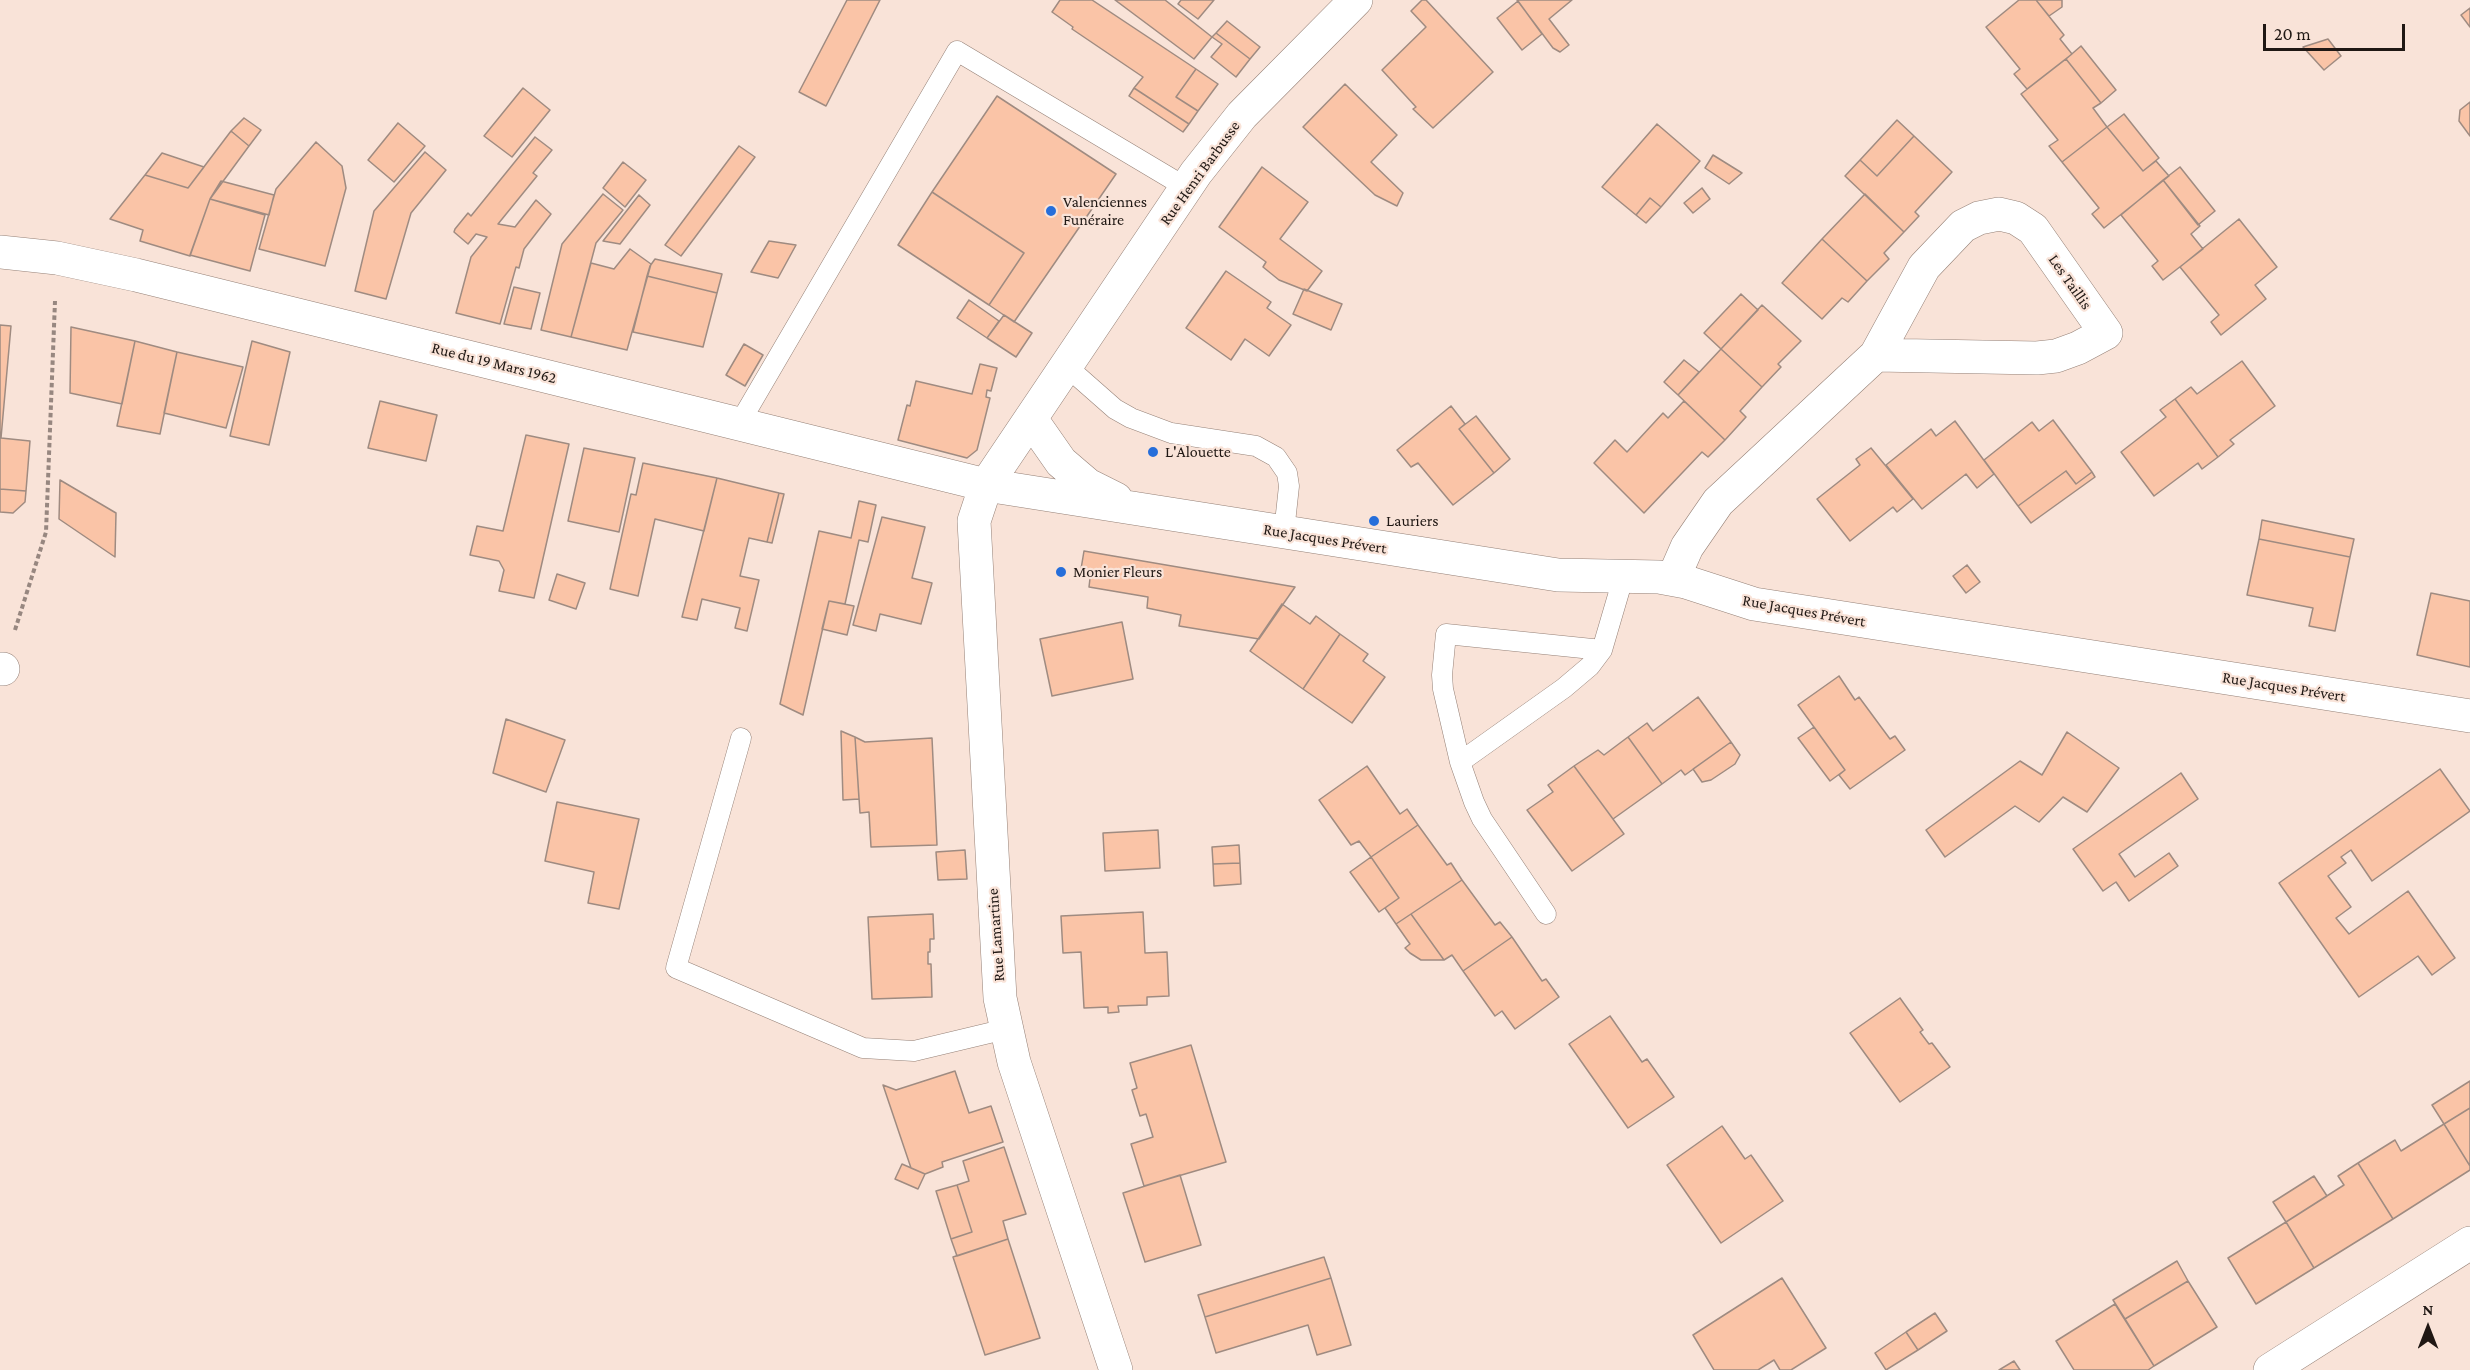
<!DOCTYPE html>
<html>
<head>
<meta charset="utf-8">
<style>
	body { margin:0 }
	#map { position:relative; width:2470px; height:1370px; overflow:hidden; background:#f9e3d8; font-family:"Crimson Pro",serif }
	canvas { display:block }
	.north { position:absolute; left:2398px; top:1298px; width:60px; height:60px; -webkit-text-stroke:4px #f9e3d8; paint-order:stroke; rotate:0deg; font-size:16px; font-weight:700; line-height:24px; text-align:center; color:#201814 }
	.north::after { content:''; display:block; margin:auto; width:21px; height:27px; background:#201814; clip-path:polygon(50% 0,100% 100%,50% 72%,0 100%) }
	.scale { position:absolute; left:2263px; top:24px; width:142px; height:27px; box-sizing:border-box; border:3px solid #201814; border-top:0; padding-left:8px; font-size:18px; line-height:21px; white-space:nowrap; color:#201814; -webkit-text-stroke:4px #f9e3d8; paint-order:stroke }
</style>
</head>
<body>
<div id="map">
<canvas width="2470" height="1370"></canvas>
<div class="north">N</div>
<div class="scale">20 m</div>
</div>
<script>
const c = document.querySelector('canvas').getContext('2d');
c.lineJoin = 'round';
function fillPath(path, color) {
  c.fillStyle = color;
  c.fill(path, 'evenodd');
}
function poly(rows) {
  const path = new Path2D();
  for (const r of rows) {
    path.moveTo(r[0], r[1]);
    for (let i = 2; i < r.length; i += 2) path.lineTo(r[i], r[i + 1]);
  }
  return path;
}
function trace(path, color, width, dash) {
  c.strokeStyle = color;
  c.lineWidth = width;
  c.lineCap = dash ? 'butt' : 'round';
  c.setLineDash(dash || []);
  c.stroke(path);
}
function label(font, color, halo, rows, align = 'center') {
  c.font = font + ' "Crimson Pro",serif';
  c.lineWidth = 4.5;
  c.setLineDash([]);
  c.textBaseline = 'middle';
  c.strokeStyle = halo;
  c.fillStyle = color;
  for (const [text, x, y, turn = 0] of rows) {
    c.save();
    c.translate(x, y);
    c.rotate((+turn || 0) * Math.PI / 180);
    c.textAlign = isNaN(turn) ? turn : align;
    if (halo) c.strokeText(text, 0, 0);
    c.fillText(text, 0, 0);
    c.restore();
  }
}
const building = poly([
	[847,0,880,0,826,106,799,92,847,0],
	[1060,0,1092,0,1196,69,1176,97,1198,111,1189,124,1134,88,1143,77,1072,29,1073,27,1052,12,1060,0],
	[1115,0,1165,0,1212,37,1194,59,1115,0],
	[1181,0,1214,0,1198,19,1178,4,1181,0],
	[1422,0,1426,0,1493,72,1433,128,1413,109,1416,107,1382,70,1426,27,1411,11,1422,0],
	[1517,0,1572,0,1549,19,1569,45,1560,52,1553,48,1517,0],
	[2019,0,2036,0,2064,35,2060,39,2072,54,2027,89,2014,74,2020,69,1986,27,2019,0],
	[2036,0,2062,0,2062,7,2049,16,2036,0],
	[1518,1,1542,34,1522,50,1497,18,1518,1],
	[2470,8,2470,27,2461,15,2470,8],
	[1227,21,1260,47,1250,59,1216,33,1227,21],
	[1216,33,1250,59,1236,77,1211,57,1222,44,1212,37,1216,33],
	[2328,39,2341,56,2324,70,2303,47,2328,39],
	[2081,46,2116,90,2101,103,2066,59,2081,46],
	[2066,59,2101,103,2093,108,2107,127,2062,162,2049,146,2058,140,2021,94,2066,59],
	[1196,69,1218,84,1198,111,1176,97,1196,69],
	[1345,84,1397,135,1371,162,1403,193,1397,206,1375,195,1303,127,1345,84],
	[523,88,550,110,512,157,484,136,523,88],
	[1134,88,1189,124,1183,132,1129,96,1134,88],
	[997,96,1116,174,1014,322,989,305,1024,253,932,192,997,96],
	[2470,102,2470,136,2459,121,2460,110,2470,102],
	[2124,114,2159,158,2143,171,2107,127,2124,114],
	[244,118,261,130,249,146,231,131,244,118],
	[1897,120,1914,136,1877,176,1860,160,1897,120],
	[398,123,425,146,394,182,368,160,398,123],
	[1657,124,1700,161,1661,207,1650,198,1636,215,1602,187,1657,124],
	[2107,127,2143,171,2156,161,2169,176,2104,228,2092,214,2099,208,2062,162,2107,127],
	[231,131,249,146,210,199,190,256,140,241,143,230,110,219,145,175,188,188,231,131],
	[1914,136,1952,172,1915,212,1919,216,1904,232,1845,176,1860,160,1877,176,1914,136],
	[535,137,552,150,533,173,537,176,498,224,515,227,536,200,551,214,524,249,519,268,516,267,500,324,456,313,471,257,487,237,476,234,468,244,454,232,455,229,468,213,471,216,535,137],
	[316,142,342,166,346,188,325,266,259,249,276,189,316,142],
	[739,146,755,157,681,256,665,245,739,146],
	[425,152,446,170,411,213,386,299,355,291,374,211,425,152],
	[162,153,204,167,188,188,145,175,162,153],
	[1713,155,1742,173,1729,184,1705,168,1713,155],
	[623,162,646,180,625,207,603,188,623,162],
	[1262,167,1308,202,1280,239,1322,271,1307,291,1279,280,1263,267,1266,262,1219,227,1262,167],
	[2180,167,2215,211,2198,225,2163,180,2180,167],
	[2163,180,2200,226,2191,234,2203,249,2163,280,2152,266,2158,261,2121,215,2163,180],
	[221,181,274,195,269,215,210,199,221,181],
	[1702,188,1710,199,1693,213,1684,203,1702,188],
	[932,192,1024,253,989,305,898,245,932,192],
	[603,194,623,210,596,243,571,337,541,330,562,244,603,194],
	[1865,194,1904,232,1884,253,1889,259,1867,281,1822,239,1865,194],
	[639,195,650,205,620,244,603,241,639,195],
	[1650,198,1661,207,1646,223,1636,215,1650,198],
	[210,199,265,215,250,271,190,255,210,199],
	[2239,219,2277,267,2255,285,2266,299,2221,335,2211,322,2219,315,2180,267,2239,219],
	[1822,239,1867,281,1848,302,1842,298,1822,319,1782,283,1822,239],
	[769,241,796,245,778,278,751,272,769,241],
	[630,249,651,264,627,350,571,337,591,263,614,269,630,249],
	[655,259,722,274,717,293,647,276,650,266,655,259],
	[1226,271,1271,302,1267,308,1291,325,1269,356,1245,339,1231,360,1186,328,1226,271],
	[647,276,717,293,703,347,633,332,647,276],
	[514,287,540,293,531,329,504,324,514,287],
	[1304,289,1342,304,1331,330,1293,314,1304,289],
	[1741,294,1758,310,1721,349,1704,333,1741,294],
	[969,300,999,321,987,338,957,318,969,300],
	[1762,305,1801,341,1778,364,1781,367,1762,387,1721,349,1762,305],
	[1004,315,1032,333,1016,357,987,338,1004,315],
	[0,325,11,326,1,438,30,441,26,491,0,489,0,325],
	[71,327,135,341,122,404,70,393,71,327],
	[135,341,177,352,160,434,117,426,135,341],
	[252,341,290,352,269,445,230,436,252,341],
	[744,344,763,355,745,386,726,375,744,344],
	[1721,349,1762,387,1740,411,1746,417,1725,440,1678,395,1721,349],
	[177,352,243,367,226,428,164,413,177,352],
	[1684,360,1699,372,1678,395,1664,382,1684,360],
	[2242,361,2275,406,2230,440,2234,444,2218,457,2175,399,2191,387,2197,394,2242,361],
	[980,364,997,368,991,391,987,390,986,397,990,398,977,450,967,458,898,440,907,405,910,406,916,381,972,394,980,364],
	[2175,399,2218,457,2202,469,2198,463,2154,496,2121,452,2166,417,2160,410,2175,399],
	[380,401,437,415,426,461,368,448,380,401],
	[1684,401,1725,440,1708,457,1702,452,1644,513,1594,463,1615,440,1627,452,1663,413,1668,418,1684,401],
	[1451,406,1465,424,1459,429,1494,473,1453,505,1418,463,1411,467,1397,450,1451,406],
	[1476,416,1510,459,1494,473,1459,429,1476,416],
	[2053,420,2092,472,2076,484,2066,471,2018,506,1984,460,2032,422,2039,431,2053,420],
	[1955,421,1994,474,1977,488,1966,474,1922,509,1886,465,1931,429,1936,436,1955,421],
	[526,435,569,444,534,598,499,591,504,570,499,561,470,555,477,526,503,531,526,435],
	[584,448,635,458,619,532,568,521,584,448],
	[1871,448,1913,499,1897,512,1893,507,1850,541,1817,499,1860,465,1856,459,1871,448],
	[643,463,717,478,704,531,655,519,638,596,610,589,631,494,636,495,643,463],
	[2066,471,2076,484,2092,472,2095,477,2031,523,2018,506,2066,471],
	[717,478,779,493,767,542,749,538,740,576,759,580,747,631,735,628,740,608,702,599,697,620,682,617,717,478],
	[60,480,116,513,115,557,59,519,60,480],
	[0,489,26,491,25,502,13,513,0,512,0,489],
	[779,493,784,494,772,543,767,542,779,493],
	[859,501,876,505,868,542,859,540,845,604,829,601,803,715,780,704,819,531,851,538,859,501],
	[882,517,925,527,912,578,932,583,921,624,880,614,876,631,853,625,882,517],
	[2262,520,2354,539,2350,557,2259,539,2262,520],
	[2259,539,2350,557,2335,631,2309,626,2313,608,2247,595,2259,539],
	[1084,551,1295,587,1259,639,1179,626,1181,615,1147,608,1148,597,1089,587,1091,570,1081,569,1084,551],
	[1967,565,1980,582,1966,593,1953,576,1967,565],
	[557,574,585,583,576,609,549,600,557,574],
	[2431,593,2470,601,2470,667,2417,655,2431,593],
	[829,601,854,606,847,635,822,629,829,601],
	[1282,604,1310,624,1316,616,1340,634,1303,689,1250,651,1282,604],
	[1122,622,1133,679,1052,696,1040,639,1122,622],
	[1340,634,1368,654,1363,661,1385,677,1352,723,1303,689,1340,634],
	[1839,676,1855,700,1859,697,1890,739,1895,736,1905,750,1850,789,1839,775,1845,770,1798,705,1839,676],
	[1698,697,1731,742,1685,775,1681,770,1662,784,1628,737,1647,723,1653,731,1698,697],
	[506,719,565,740,546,792,493,773,506,719],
	[1814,727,1845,770,1830,781,1798,738,1814,727],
	[841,731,855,737,859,799,843,800,841,731],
	[2067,732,2119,768,2087,812,2063,797,2039,822,2015,806,1945,857,1926,830,2020,761,2042,775,2067,732],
	[855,737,865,742,932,738,937,845,871,847,869,812,860,813,855,737],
	[1628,737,1662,784,1613,819,1574,766,1598,750,1604,755,1628,737],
	[1731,742,1740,755,1735,764,1711,780,1702,782,1693,769,1731,742],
	[1367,766,1400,814,1407,809,1418,825,1371,857,1359,841,1351,845,1319,800,1367,766],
	[1574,766,1624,834,1572,871,1527,810,1553,792,1548,785,1574,766],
	[2440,769,2470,811,2372,881,2351,850,2341,857,2346,863,2328,876,2351,907,2336,918,2349,934,2408,891,2455,958,2432,975,2418,956,2359,997,2279,883,2440,769],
	[2181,773,2198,799,2119,854,2135,877,2169,853,2178,866,2129,901,2116,882,2103,891,2073,849,2181,773],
	[557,802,639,819,619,909,588,903,594,872,545,861,557,802],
	[1418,825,1447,865,1451,863,1462,880,1396,924,1385,908,1399,898,1371,857,1418,825],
	[1158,830,1160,868,1105,871,1103,833,1158,830],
	[1239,845,1240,863,1213,864,1212,847,1239,845],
	[965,850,967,879,938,880,936,852,965,850],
	[1371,857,1399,898,1379,912,1350,872,1371,857],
	[1240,863,1241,884,1214,886,1213,864,1240,863],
	[1462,880,1495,925,1500,922,1512,937,1463,971,1452,955,1444,960,1411,914,1462,880],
	[1143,912,1145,953,1167,952,1169,996,1147,997,1147,1005,1118,1006,1119,1012,1108,1013,1108,1007,1084,1008,1081,952,1063,953,1061,916,1143,912],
	[933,914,934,939,930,939,930,952,928,952,928,964,931,964,932,997,872,999,868,917,933,914],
	[1411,914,1444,960,1421,960,1410,953,1405,948,1410,944,1396,924,1411,914],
	[1512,937,1542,981,1546,979,1559,997,1515,1029,1502,1011,1495,1016,1463,971,1512,937],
	[1900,998,1923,1030,1920,1032,1929,1044,1932,1043,1950,1067,1900,1102,1850,1033,1900,998],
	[1610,1016,1642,1062,1647,1059,1674,1097,1628,1128,1569,1044,1610,1016],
	[1191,1045,1226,1162,1144,1186,1131,1144,1153,1137,1146,1114,1140,1116,1132,1090,1137,1088,1130,1063,1191,1045],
	[955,1071,969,1113,991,1106,1003,1142,942,1162,943,1167,925,1174,911,1168,883,1085,896,1090,955,1071],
	[2470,1081,2470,1108,2444,1124,2432,1105,2470,1081],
	[2470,1108,2470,1166,2444,1124,2470,1108],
	[2444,1124,2470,1166,2470,1170,2393,1219,2358,1163,2395,1140,2401,1151,2444,1124],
	[1722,1126,1745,1159,1751,1155,1783,1201,1721,1243,1667,1165,1722,1126],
	[1004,1147,1026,1214,1003,1221,1008,1239,957,1256,951,1239,972,1232,957,1185,969,1181,963,1161,1004,1147],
	[2358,1163,2393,1219,2314,1268,2286,1222,2344,1185,2338,1176,2358,1163],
	[902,1164,925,1174,918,1189,895,1179,902,1164],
	[1180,1175,1201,1245,1145,1262,1123,1193,1180,1175],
	[2314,1176,2327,1196,2286,1222,2273,1202,2314,1176],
	[957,1185,972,1232,951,1239,936,1191,957,1185],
	[2286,1222,2314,1268,2256,1304,2228,1258,2286,1222],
	[1008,1239,1040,1338,985,1355,953,1257,1008,1239],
	[1324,1257,1331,1278,1205,1317,1198,1295,1324,1257],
	[2177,1261,2188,1281,2125,1319,2113,1300,2177,1261],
	[1331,1278,1351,1345,1317,1355,1308,1325,1216,1353,1205,1317,1331,1278],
	[1782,1278,1826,1348,1791,1370,1780,1370,1774,1360,1758,1370,1714,1370,1693,1335,1782,1278],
	[2188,1281,2217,1327,2154,1366,2125,1319,2188,1281],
	[2115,1304,2154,1366,2148,1370,2074,1370,2056,1341,2115,1304],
	[1935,1313,1947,1331,1918,1350,1906,1332,1935,1313],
	[1906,1332,1918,1350,1886,1370,1875,1353,1906,1332],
	[2014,1361,2020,1370,1999,1370,2014,1361]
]);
const path = poly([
	[15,630,46,532,55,301]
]);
const service = poly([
	[1065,365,1115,409,1131,418,1171,433,1256,446,1276,457,1287,473,1289,486,1284,532],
	[739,424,957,51,1187,188],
	[741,738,676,968,863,1048,914,1051,1006,1029],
	[1460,762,1443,689,1442,675,1446,634,1602,650],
	[1546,914,1482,819,1474,802,1460,762,1564,688,1590,666,1602,650,1624,575]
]);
const minor = poly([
	[0,252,57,258,136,275,986,485,1558,575,1659,577,1686,582,1754,604,2470,716],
	[1031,419,1061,462,1075,474,1088,485,1116,499],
	[1673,579,1687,547,1718,502,1876,355,1924,267,1963,226,1979,218,1999,214,2016,218,2033,229,2106,333,2078,348,2056,356,2037,358,1876,355],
	[0,669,3,669],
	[1116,1370,1014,1062,1000,998,974,521,986,485,1196,173,1242,115,1356,0],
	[2270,1370,2470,1243]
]);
const markers = [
	[1051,211,6,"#266eda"],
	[1153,452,6,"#266eda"],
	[1374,521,6,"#266eda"],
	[1061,572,6,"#266eda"]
];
const streetNames = [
	["Rue Henri Barbusse",1200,173,-54],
	["Les Taillis",2070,282,55],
	["Rue du 19 Mars 1962",494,363,14],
	["Rue Jacques Prévert",1325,539,9],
	["Rue Jacques Prévert",1804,611,10],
	["Rue Jacques Prévert",2284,687,9],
	["Rue Lamartine",996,935,-94]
];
const poiNames = [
	["Valenciennes",1063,202],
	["Funéraire",1063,220],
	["L'Alouette",1165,452],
	["Lauriers",1386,521],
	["Monier Fleurs",1073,572]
];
fillPath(building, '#fac4a7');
trace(building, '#9f8b81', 1.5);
trace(service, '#958177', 21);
trace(minor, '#958177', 34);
trace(path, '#978780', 4, [4.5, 3]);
trace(service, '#fff', 20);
trace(minor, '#fff', 33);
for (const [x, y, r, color] of markers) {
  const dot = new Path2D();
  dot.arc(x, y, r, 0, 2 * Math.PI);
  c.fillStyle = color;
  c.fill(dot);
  trace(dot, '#f9e3d8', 2);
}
label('16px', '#201814', '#f9e3d8', streetNames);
label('16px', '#201814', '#f9e3d8', poiNames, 'left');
</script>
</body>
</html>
